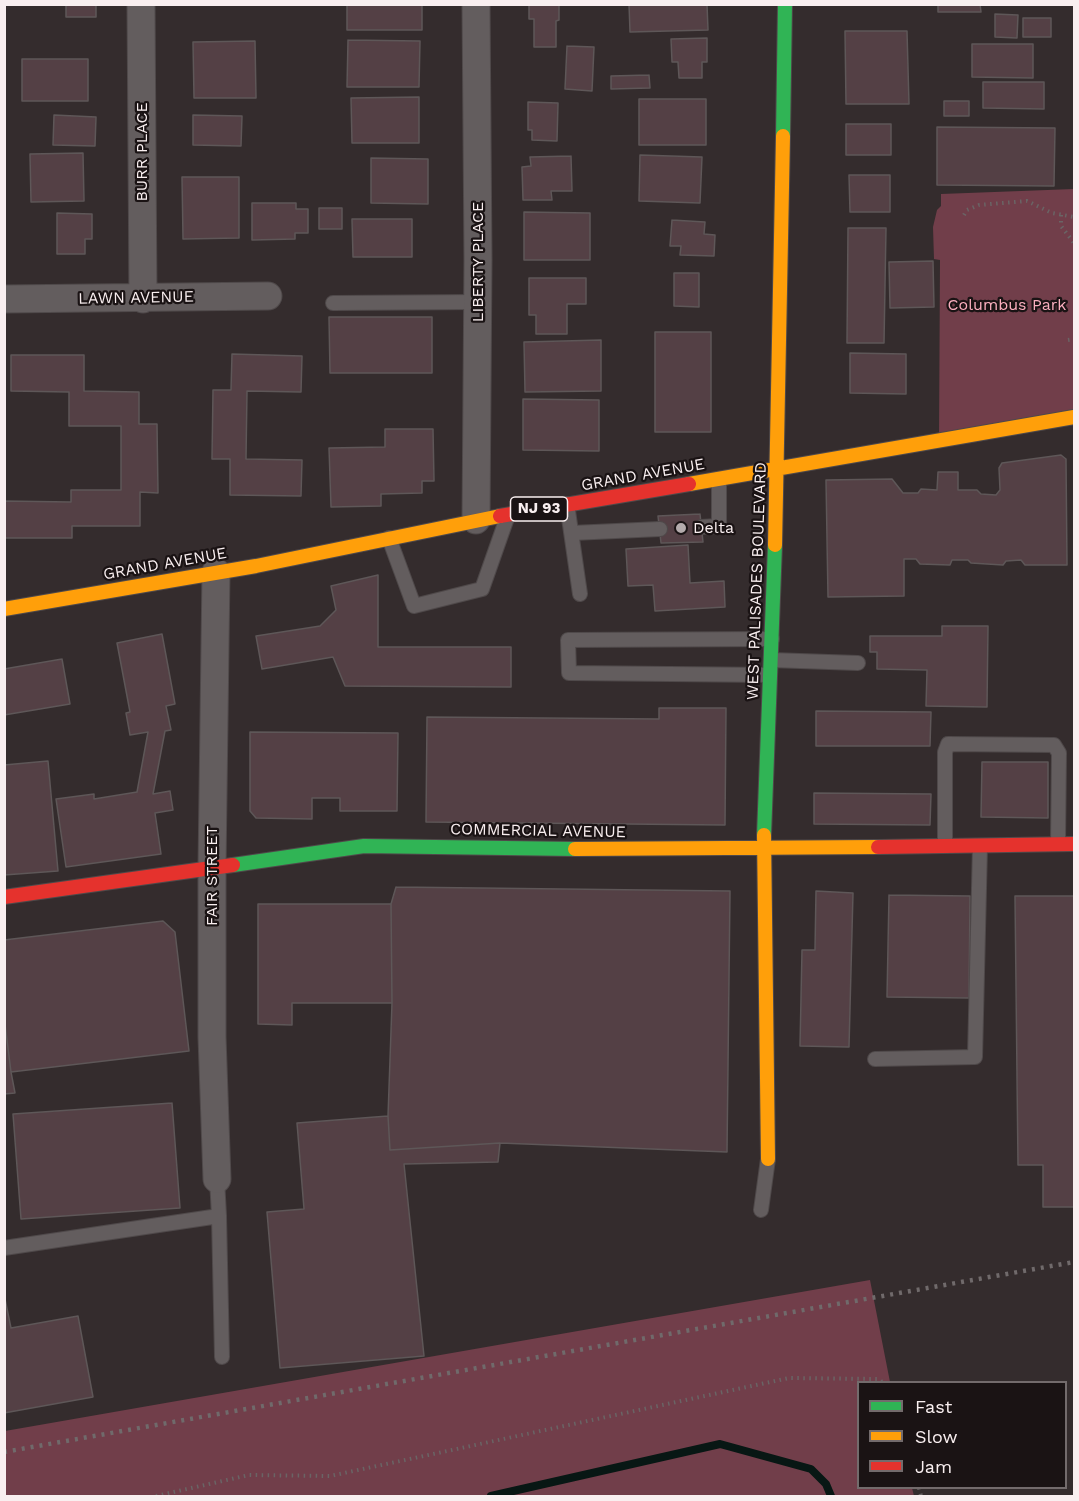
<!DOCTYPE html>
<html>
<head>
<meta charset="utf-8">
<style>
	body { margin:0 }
	#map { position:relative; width:1079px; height:1501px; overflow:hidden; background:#342c2d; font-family:"Work Sans",sans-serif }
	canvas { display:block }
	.frame { position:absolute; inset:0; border:6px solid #f9eff0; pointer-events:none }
	.legend { position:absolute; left:857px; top:1381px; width:210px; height:108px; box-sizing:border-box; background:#1a1314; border:2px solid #736b6c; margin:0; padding:8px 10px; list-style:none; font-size:18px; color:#f9eff0 }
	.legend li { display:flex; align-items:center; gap:12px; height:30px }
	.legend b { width:30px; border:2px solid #736b6c }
</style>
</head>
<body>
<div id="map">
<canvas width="1079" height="1501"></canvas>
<div class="frame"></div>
<ul class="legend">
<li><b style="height:8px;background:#30b455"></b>Fast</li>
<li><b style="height:8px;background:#ff9f0a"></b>Slow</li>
<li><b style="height:8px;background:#e5322d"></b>Jam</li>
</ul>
</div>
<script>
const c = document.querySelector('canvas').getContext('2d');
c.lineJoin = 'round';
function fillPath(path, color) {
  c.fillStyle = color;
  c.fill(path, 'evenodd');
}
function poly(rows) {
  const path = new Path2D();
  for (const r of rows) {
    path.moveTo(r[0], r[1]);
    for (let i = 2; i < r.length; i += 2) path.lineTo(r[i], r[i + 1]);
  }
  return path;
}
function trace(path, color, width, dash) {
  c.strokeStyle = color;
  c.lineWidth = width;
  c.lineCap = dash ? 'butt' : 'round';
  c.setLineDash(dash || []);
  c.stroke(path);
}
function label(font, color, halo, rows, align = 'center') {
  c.font = font + ' "Work Sans",sans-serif';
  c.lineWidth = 4.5;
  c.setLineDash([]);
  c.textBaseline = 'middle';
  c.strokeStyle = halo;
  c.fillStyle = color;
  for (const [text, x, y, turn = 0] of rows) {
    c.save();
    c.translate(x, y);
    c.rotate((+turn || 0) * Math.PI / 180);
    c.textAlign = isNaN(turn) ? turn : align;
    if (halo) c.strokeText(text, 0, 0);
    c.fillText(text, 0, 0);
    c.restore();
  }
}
const green = poly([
	[1074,189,1074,417,939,442,940,260,934,259,933,227,937,210,941,206,941,194],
	[870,1280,890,1382,858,1382,858,1488,912,1488,914,1496,5,1496,5,1431]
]);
const stream = poly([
	[491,1496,720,1444,811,1469,826,1484,831,1496]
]);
const building = poly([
	[66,4,96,4,96,17,66,17,66,4],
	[347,4,422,4,422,30,347,30,347,4],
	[529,4,559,4,559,20,556,21,556,47,534,47,534,19,529,19,529,4],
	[629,4,707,4,708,30,630,32,629,4],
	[938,4,980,4,981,12,938,12,938,4],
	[995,14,1018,15,1017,38,995,37,995,14],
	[1023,18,1051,18,1051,37,1023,37,1023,18],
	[845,31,907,31,909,104,846,104,845,31],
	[707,38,707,62,702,62,702,78,679,78,678,62,672,62,671,39,707,38],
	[348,40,420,41,419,87,347,87,348,40],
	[255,41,256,98,194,98,193,42,255,41],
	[972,44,1033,44,1033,78,972,77,972,44],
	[567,46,594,47,592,91,565,89,567,46],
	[22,59,88,59,88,101,22,101,22,59],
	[649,75,650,88,611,89,611,76,649,75],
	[983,82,1044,82,1044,109,983,108,983,82],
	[419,97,419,143,352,143,351,98,419,97],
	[639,99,706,99,706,145,639,145,639,99],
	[944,101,969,101,969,116,944,116,944,101],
	[528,102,558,103,557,141,532,140,532,130,528,130,528,102],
	[54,115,96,117,95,146,53,145,54,115],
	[193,115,242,116,241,146,193,145,193,115],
	[846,124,891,124,891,155,846,155,846,124],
	[937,127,1055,128,1054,186,937,185,937,127],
	[83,153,84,201,31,202,30,154,83,153],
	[640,155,702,157,700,203,639,201,640,155],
	[571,156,572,191,551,191,552,200,523,200,522,167,531,166,530,157,571,156],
	[371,158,428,159,428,204,371,203,371,158],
	[849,175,890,175,890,212,850,212,849,175],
	[182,177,239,177,239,238,183,239,182,177],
	[252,203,296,203,296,209,308,209,308,233,295,233,295,239,252,240,252,203],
	[319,208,342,208,342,229,319,229,319,208],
	[524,212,590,213,590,260,524,260,524,212],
	[57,213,92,214,92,239,85,239,85,254,57,254,57,213],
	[352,219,412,219,412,257,353,257,352,219],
	[672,220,705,222,704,234,715,235,714,256,680,255,681,246,670,246,672,220],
	[848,228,886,228,884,343,847,343,848,228],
	[933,261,934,307,890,308,889,262,933,261],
	[674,273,699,273,699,307,674,306,674,273],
	[529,278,586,278,586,304,567,304,567,334,536,334,536,315,529,315,529,278],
	[329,317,432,317,432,373,330,373,329,317],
	[655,332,711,332,711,432,655,432,655,332],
	[601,340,601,391,525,392,524,342,601,340],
	[850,353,906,354,906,394,850,393,850,353],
	[232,354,302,356,301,392,247,391,246,459,302,460,301,496,230,495,230,459,212,459,213,390,231,390,232,354],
	[11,355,84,355,84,391,139,392,139,424,157,424,158,493,140,492,140,526,72,526,72,538,4,538,4,501,71,502,71,490,121,490,121,426,69,426,69,392,11,391,11,355],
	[523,399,599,400,599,451,523,450,523,399],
	[385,429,433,429,434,481,422,481,422,493,381,494,381,506,331,507,329,448,385,447,385,429],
	[1061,455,1066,459,1067,565,1025,565,1021,560,1006,561,1003,565,971,563,968,560,952,560,950,565,920,564,916,559,904,559,904,596,828,597,826,480,892,479,903,493,918,493,921,489,937,490,938,472,958,472,958,490,977,490,981,494,996,495,1000,490,999,468,1002,463,1061,455],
	[700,514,703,542,661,543,658,516,700,514],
	[688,545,690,583,724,581,725,607,655,611,653,585,628,586,626,549,688,545],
	[378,575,378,647,511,647,511,687,345,686,333,657,262,669,256,636,320,626,336,610,331,586,378,575],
	[942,626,988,626,987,707,926,706,927,670,877,669,877,652,870,652,870,636,942,636,942,626],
	[162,634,175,704,166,706,171,730,165,731,153,794,170,791,173,810,155,813,161,854,66,867,56,799,94,794,94,799,137,792,148,732,130,735,126,713,130,712,117,643,162,634],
	[62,659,70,704,4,715,4,669,62,659],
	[659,708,726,708,725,825,426,822,427,717,659,719,659,708],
	[816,711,931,712,930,746,816,746,816,711],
	[250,732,398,733,397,811,340,811,340,798,312,798,312,819,256,818,250,811,250,732],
	[48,761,58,871,4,875,4,765,48,761],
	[982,762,1048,762,1048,818,981,817,982,762],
	[814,793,931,794,930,825,814,824,814,793],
	[396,887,730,891,727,1152,500,1143,390,1150,388,1116,392,1003,391,904,396,887],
	[816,891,853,893,849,1047,800,1046,802,950,815,950,816,891],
	[889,895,970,896,969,998,887,997,889,895],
	[1015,896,1074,896,1074,1207,1043,1207,1043,1165,1018,1165,1015,896],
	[258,904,391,904,392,1003,292,1003,292,1025,258,1024,258,904],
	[163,921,175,932,189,1051,11,1072,4,1016,4,940,163,921],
	[4,1016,11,1072,15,1093,4,1094,4,1016],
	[172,1103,180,1208,21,1219,13,1114,172,1103],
	[388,1116,390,1150,500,1143,498,1162,404,1164,424,1356,280,1368,267,1212,304,1209,297,1123,388,1116],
	[5,1299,11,1328,78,1316,93,1397,4,1413,5,1299]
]);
const path = poly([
	[964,215,967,210,979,205,1027,201,1052,213,1074,217],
	[1061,215,1061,226,1074,243],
	[1068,340,1074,339],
	[919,1488,921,1496],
	[156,1496,249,1475,330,1476,789,1378,879,1379,882,1382]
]);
const lane = poly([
	[333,303,478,302],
	[567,504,580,594],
	[701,527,719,526,719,479],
	[572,533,660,529],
	[389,538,414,606,482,589,508,515],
	[771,660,858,663],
	[770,675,569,673,568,640,772,639],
	[945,846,945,752,948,744,1054,745,1059,753,1058,844],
	[875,1059,975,1057,980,846],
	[761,1210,768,1159],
	[219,1216,222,1357],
	[4,1248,219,1216,217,1179]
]);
const street = poly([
	[141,4,143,299],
	[4,299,268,296],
	[476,520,478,260,476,4],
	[216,572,212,867,212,1037,217,1179]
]);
const fast = poly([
	[783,136,785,4],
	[764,835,775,545],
	[233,865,364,846,575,849]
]);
const slow = poly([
	[689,484,1074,417],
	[775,545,783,136],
	[4,609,256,566,500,516],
	[764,835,768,1159],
	[575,849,878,847]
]);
const jam = poly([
	[500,516,689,484],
	[878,847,1074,844],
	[4,897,233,865]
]);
const rail = poly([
	[4,1452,1074,1262]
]);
const markers = [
	[681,528,6,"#b4abac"]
];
const shields = [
	[539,509,57]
];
const shieldNames = [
	["NJ 93",539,509]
];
const streetNames = [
	["BURR PLACE",142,152,-90],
	["LIBERTY PLACE",478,262,-90],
	["LAWN AVENUE",136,298,-1],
	["GRAND AVENUE",643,475,-10],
	["GRAND AVENUE",165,564,-10],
	["WEST PALISADES BOULEVARD",757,581,-88],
	["COMMERCIAL AVENUE",538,831,1],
	["FAIR STREET",212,876,-90]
];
const parkNames = [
	["Columbus Park",1007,305]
];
const poiNames = [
	["Delta",693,528]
];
fillPath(green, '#713e4a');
trace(stream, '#081714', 8);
fillPath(building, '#544045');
trace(building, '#5e5758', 1.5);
trace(lane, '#4f494a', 16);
trace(street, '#4f494a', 29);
trace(fast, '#4f494a', 16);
trace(slow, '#4f494a', 16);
trace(jam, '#4f494a', 16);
trace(path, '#6a6465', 4, [1.5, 4.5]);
trace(lane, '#635d5e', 14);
trace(street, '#635d5e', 27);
trace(fast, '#30b455', 14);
trace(slow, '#ff9f0a', 14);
trace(jam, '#e5322d', 14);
trace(rail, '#706a6b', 4.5, [3, 6]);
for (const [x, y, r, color] of markers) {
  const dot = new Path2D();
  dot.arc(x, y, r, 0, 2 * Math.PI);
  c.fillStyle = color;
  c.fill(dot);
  trace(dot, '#1a1314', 2);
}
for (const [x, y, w] of shields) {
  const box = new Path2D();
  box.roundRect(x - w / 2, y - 12, w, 24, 4.5);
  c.fillStyle = '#1a1314';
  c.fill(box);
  trace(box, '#f9eff0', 1.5);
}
label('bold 15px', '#f9eff0', null, shieldNames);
label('16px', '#f9eff0', '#1a1314', streetNames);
label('16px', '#fbafbf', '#1a1314', parkNames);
label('16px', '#f9eff0', '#1a1314', poiNames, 'left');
</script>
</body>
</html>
